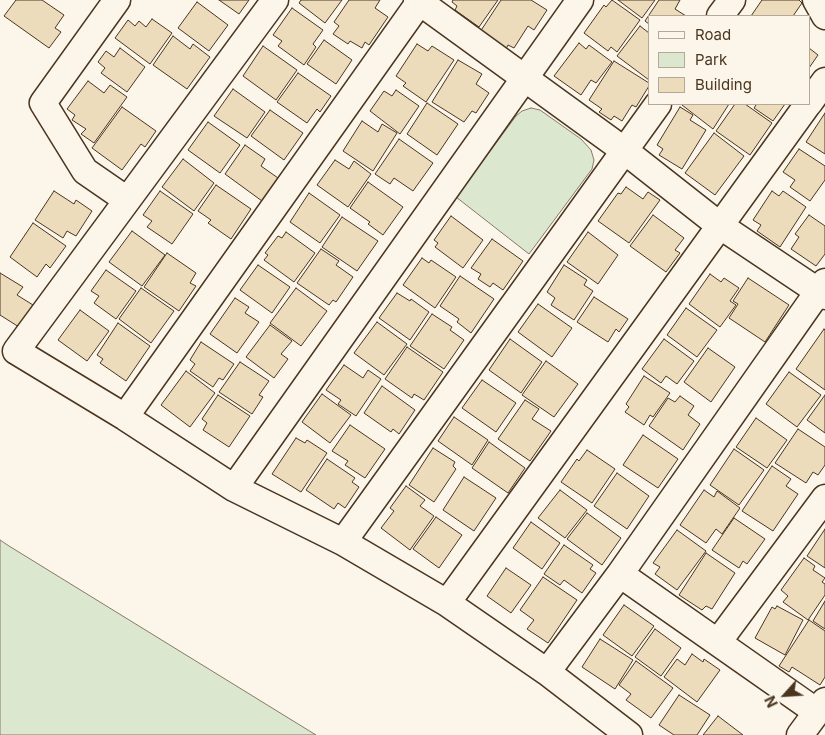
<!DOCTYPE html>
<html>
<head>
<meta charset="utf-8">
<style>
	body { margin:0 }
	#map { position:relative; width:825px; height:735px; overflow:hidden; background:#fbf6e9; font-family:Inter,sans-serif }
	canvas { display:block }
	.legend { position:absolute; left:648px; top:15px; width:162px; height:90px; box-sizing:border-box; background:#fbf6e9; border:1px solid #b4a999; margin:0; padding:6px 9px; list-style:none; font-size:15px; color:#4a3520 }
	.legend li { display:flex; align-items:center; gap:10px; height:25px }
	.legend b { width:25px; border:1px solid #b4a999 }
	.north { position:absolute; left:760px; top:670px; width:50px; height:50px; -webkit-text-stroke:4px #fbf6e9; paint-order:stroke; rotate:244deg; font-size:14px; font-weight:700; line-height:20px; text-align:center; color:#4a3520 }
	.north::after { content:''; display:block; margin:auto; width:18px; height:22px; background:#4a3520; clip-path:polygon(50% 0,100% 100%,50% 72%,0 100%) }
</style>
</head>
<body>
<div id="map">
<canvas width="825" height="735"></canvas>
<ul class="legend">
<li><b style="height:6px;background:#fbf6e9"></b>Road</li>
<li><b style="height:14px;background:#dce7d0"></b>Park</li>
<li><b style="height:14px;background:#ecdcbc"></b>Building</li>
</ul>
<div class="north">N</div>
</div>
<script>
const c = document.querySelector('canvas').getContext('2d');
c.lineJoin = 'round';
function fillPath(path, color) {
  c.fillStyle = color;
  c.fill(path, 'evenodd');
}
function poly(rows) {
  const path = new Path2D();
  for (const r of rows) {
    path.moveTo(r[0], r[1]);
    for (let i = 2; i < r.length; i += 2) path.lineTo(r[i], r[i + 1]);
  }
  return path;
}
function trace(path, color, width, dash) {
  c.strokeStyle = color;
  c.lineWidth = width;
  c.lineCap = dash ? 'butt' : 'round';
  c.setLineDash(dash || []);
  c.stroke(path);
}
const green = poly([
	[531,108,540,110,581,139,591,150,594,160,592,169,529,254,456,197,516,116,522,111,531,108],
	[0,540,9,546,316,735,0,735,0,540]
]);
const building = poly([
	[16,0,42,0,64,15,55,28,61,32,49,48,4,16,16,0],
	[219,0,249,0,239,14,219,0],
	[301,0,342,0,325,23,299,3,301,0],
	[349,0,380,0,375,8,388,17,369,45,365,42,362,48,350,41,348,44,333,34,339,26,334,22,349,0],
	[453,0,498,0,479,27,455,10,457,6,452,2,453,0],
	[501,0,531,0,547,10,534,30,528,26,514,48,508,45,506,49,480,32,501,0],
	[612,0,640,20,617,52,611,47,608,51,584,33,604,5,606,7,612,0],
	[618,0,655,0,642,18,618,0],
	[659,0,680,0,675,9,686,16,649,16,649,24,645,21,659,0],
	[762,0,799,0,802,3,793,16,751,16,762,0],
	[197,2,228,25,209,51,178,28,197,2],
	[292,8,323,30,313,44,316,47,304,65,278,46,282,41,273,35,292,8],
	[152,19,172,33,150,64,115,38,128,20,135,26,139,21,146,27,152,19],
	[640,26,649,33,649,80,617,56,640,26],
	[173,36,190,49,193,44,210,57,187,89,153,65,173,36],
	[324,40,352,60,336,84,307,64,324,40],
	[579,43,586,49,589,45,612,62,596,83,591,80,581,95,554,76,579,43],
	[417,44,428,51,432,46,454,60,426,102,403,86,406,83,396,76,417,44],
	[263,46,297,70,276,100,243,76,263,46],
	[120,48,145,67,127,92,101,73,105,68,98,62,106,51,114,57,120,48],
	[809,48,818,55,809,68,809,48],
	[458,60,482,74,476,84,489,93,476,113,472,111,464,122,432,102,458,60],
	[614,61,649,83,649,86,636,107,632,105,622,121,614,116,611,120,599,112,602,109,589,100,614,61],
	[298,73,331,96,320,112,317,109,307,123,277,102,298,73],
	[88,81,104,93,110,85,127,97,94,143,81,134,86,129,72,120,75,115,67,109,88,81],
	[233,89,265,112,247,138,214,116,233,89],
	[396,90,419,106,400,134,370,111,384,91,392,96,396,90],
	[427,103,458,124,437,155,407,134,427,103],
	[683,104,729,104,713,129,682,105,683,104],
	[735,104,745,104,772,123,750,155,716,131,735,104],
	[754,104,785,104,773,121,754,108,756,105,754,104],
	[122,107,156,131,145,147,141,144,122,170,92,148,122,107],
	[680,107,693,115,690,120,706,130,682,169,659,155,663,149,657,145,680,107],
	[270,110,303,133,284,160,251,136,270,110],
	[825,113,825,154,806,142,825,113],
	[362,121,378,132,382,124,397,133,373,171,343,151,362,121],
	[208,122,240,145,220,173,188,150,208,122],
	[714,133,744,156,715,195,685,173,714,133],
	[399,139,433,163,413,191,394,178,390,184,375,174,399,139],
	[245,145,265,159,261,166,278,178,262,201,225,174,245,145],
	[799,149,825,166,825,180,810,201,790,187,795,180,783,172,799,149],
	[183,159,214,183,194,211,162,187,183,159],
	[335,160,349,169,354,161,371,174,348,207,317,185,335,160],
	[368,182,403,207,383,235,368,224,370,222,350,208,368,182],
	[216,185,251,209,231,239,208,223,211,220,198,211,216,185],
	[626,187,643,199,648,192,660,200,629,243,598,221,618,193,621,194,626,187],
	[54,191,74,204,76,200,92,211,76,236,67,231,63,238,35,220,54,191],
	[160,191,193,214,172,244,147,227,152,221,143,215,160,191],
	[772,191,779,196,783,191,806,207,780,247,757,231,761,225,753,220,772,191],
	[309,193,340,215,320,243,290,222,309,193],
	[653,215,684,238,675,250,680,253,666,272,630,246,653,215],
	[809,215,825,226,825,254,816,266,791,249,799,237,795,234,809,215],
	[451,216,483,240,463,268,435,247,438,243,434,240,451,216],
	[342,217,378,241,357,271,322,247,342,217],
	[33,223,66,246,50,268,46,264,37,277,10,257,33,223],
	[132,231,165,255,142,286,109,262,132,231],
	[286,232,315,253,294,282,264,260,268,255,265,253,278,236,282,238,286,232],
	[588,232,618,255,598,284,567,262,588,232],
	[492,239,523,261,503,290,493,283,490,287,478,279,481,274,471,268,492,239],
	[321,249,339,261,336,265,353,277,336,302,333,300,329,305,297,283,321,249],
	[167,253,196,273,190,283,196,286,179,311,144,287,167,253],
	[422,258,429,263,431,260,456,277,435,308,403,285,422,258],
	[258,265,290,287,272,313,240,290,258,265],
	[564,265,587,280,584,285,593,291,574,320,551,305,555,298,547,292,564,265],
	[106,270,136,291,116,319,94,303,99,296,91,291,106,270],
	[0,273,23,287,17,295,33,305,19,327,0,315,0,273],
	[710,274,721,282,724,278,739,288,730,301,736,305,720,327,689,304,710,274],
	[460,276,494,299,471,333,457,322,459,319,440,306,460,276],
	[748,278,789,305,765,342,729,318,738,304,733,301,748,278],
	[141,288,174,311,151,343,119,319,141,288],
	[296,288,327,311,301,346,270,323,296,288],
	[397,293,410,301,411,299,429,312,410,340,379,318,397,293],
	[594,297,628,319,619,332,616,329,608,342,577,322,594,297],
	[235,298,249,307,245,313,259,322,237,353,210,334,235,298],
	[538,304,572,328,552,357,518,332,538,304],
	[686,308,717,330,697,357,667,335,686,308],
	[80,310,109,331,87,361,58,340,80,310],
	[432,314,452,327,450,330,464,340,444,369,410,346,432,314],
	[377,322,407,344,384,375,354,353,377,322],
	[118,323,150,346,126,381,100,363,103,359,97,355,118,323],
	[270,325,292,341,281,354,288,359,274,378,246,357,270,325],
	[824,329,825,330,825,390,796,369,824,329],
	[510,339,542,362,521,393,489,370,510,339],
	[664,339,694,361,677,384,666,376,661,383,642,369,664,339],
	[201,342,234,364,223,380,219,378,213,387,190,371,195,364,190,360,201,342],
	[407,347,443,372,424,400,414,394,412,398,385,379,407,347],
	[708,348,735,367,711,402,684,382,708,348],
	[546,361,578,384,554,417,522,395,546,361],
	[240,362,269,381,259,395,263,397,252,414,219,392,240,362],
	[344,365,363,378,368,370,381,379,356,416,338,404,341,400,326,390,344,365],
	[186,371,215,393,190,427,161,405,186,371],
	[789,372,821,395,797,427,766,404,789,372],
	[644,376,670,393,653,417,650,415,644,425,625,412,629,407,626,404,644,376],
	[482,380,516,403,496,432,462,408,482,380],
	[382,386,415,410,399,434,393,429,391,432,364,413,382,386],
	[322,394,351,415,330,443,302,422,322,394],
	[218,395,250,416,229,447,203,430,207,423,202,419,218,395],
	[825,395,825,433,807,420,825,395],
	[680,396,694,406,688,415,700,424,683,450,649,426,668,398,675,402,680,396],
	[525,400,539,409,532,419,551,431,530,461,498,439,525,400],
	[454,417,488,440,472,465,438,441,454,417],
	[756,418,787,440,767,468,736,447,756,418],
	[350,425,385,449,365,478,345,465,348,461,332,451,350,425],
	[798,429,825,447,825,465,818,475,813,472,806,483,775,463,798,429],
	[643,435,678,459,658,488,623,465,643,435],
	[296,438,305,443,307,440,327,453,301,492,272,474,296,438],
	[489,442,525,468,508,493,472,468,489,442],
	[433,448,455,462,453,466,456,469,434,502,409,485,433,448],
	[734,449,764,470,739,505,710,485,734,449],
	[587,450,615,469,592,503,561,482,577,459,579,461,587,450],
	[327,459,355,478,352,482,359,487,345,508,338,503,334,509,306,490,327,459],
	[772,466,791,479,786,486,798,494,773,531,742,511,772,466],
	[617,473,649,496,627,529,594,506,617,473],
	[464,477,496,498,474,531,443,510,464,477],
	[406,486,425,500,420,506,434,516,410,550,381,528,394,511,390,508,406,486],
	[560,490,587,510,565,538,538,518,560,490],
	[704,490,714,497,717,491,740,508,722,534,716,529,706,543,680,525,704,490],
	[587,513,621,538,602,565,567,539,587,513],
	[436,517,462,535,439,568,413,549,436,517],
	[734,518,765,539,747,564,743,561,739,568,712,550,734,518],
	[531,522,560,543,542,569,513,548,531,522],
	[825,529,825,568,807,556,825,529],
	[677,530,706,551,677,590,655,574,660,567,653,563,677,530],
	[564,545,593,565,590,569,596,573,582,593,564,580,560,585,544,574,564,545],
	[706,553,735,573,712,609,706,606,702,610,679,595,706,553],
	[804,558,815,566,813,570,825,578,822,582,825,584,825,595,808,620,783,602,788,596,781,590,804,558],
	[506,568,531,585,511,613,487,596,506,568],
	[543,577,577,600,548,643,527,629,534,620,520,610,543,577],
	[825,601,825,629,813,621,825,601],
	[624,605,654,626,632,656,603,635,624,605],
	[777,606,803,620,785,655,755,638,772,607,775,609,777,606],
	[809,620,825,631,825,677,820,685,792,667,789,672,779,666,809,620],
	[655,629,681,648,661,676,635,657,655,629],
	[600,639,633,660,615,689,582,667,600,639],
	[692,654,703,662,704,659,720,670,697,702,664,677,677,659,685,665,692,654],
	[636,661,673,688,651,718,626,700,631,694,619,685,636,661],
	[679,695,710,715,697,735,674,735,659,725,679,695],
	[718,716,743,735,703,735,718,716]
]);
const minor = poly([
	[117,0,43,103,85,171,127,200],
	[275,0,16,351,125,417,234,488,343,542,447,603,547,672,629,735],
	[417,0,625,151,719,225,825,296],
	[816,0,825,16],
	[720,16,732,0],
	[809,103,825,81],
	[125,417,421,0],
	[234,488,580,0],
	[343,542,658,104],
	[620,574,817,712],
	[447,603,808,104],
	[718,642,825,498],
	[547,672,620,574,825,282],
	[800,735,825,701]
]);
fillPath(green, '#dce7d0');
trace(green, '#887966', 1);
fillPath(building, '#ecdcbc');
trace(building, '#4a3520', 1);
trace(minor, '#4a3520', 29);
trace(minor, '#fbf6e9', 26);
</script>
</body>
</html>
